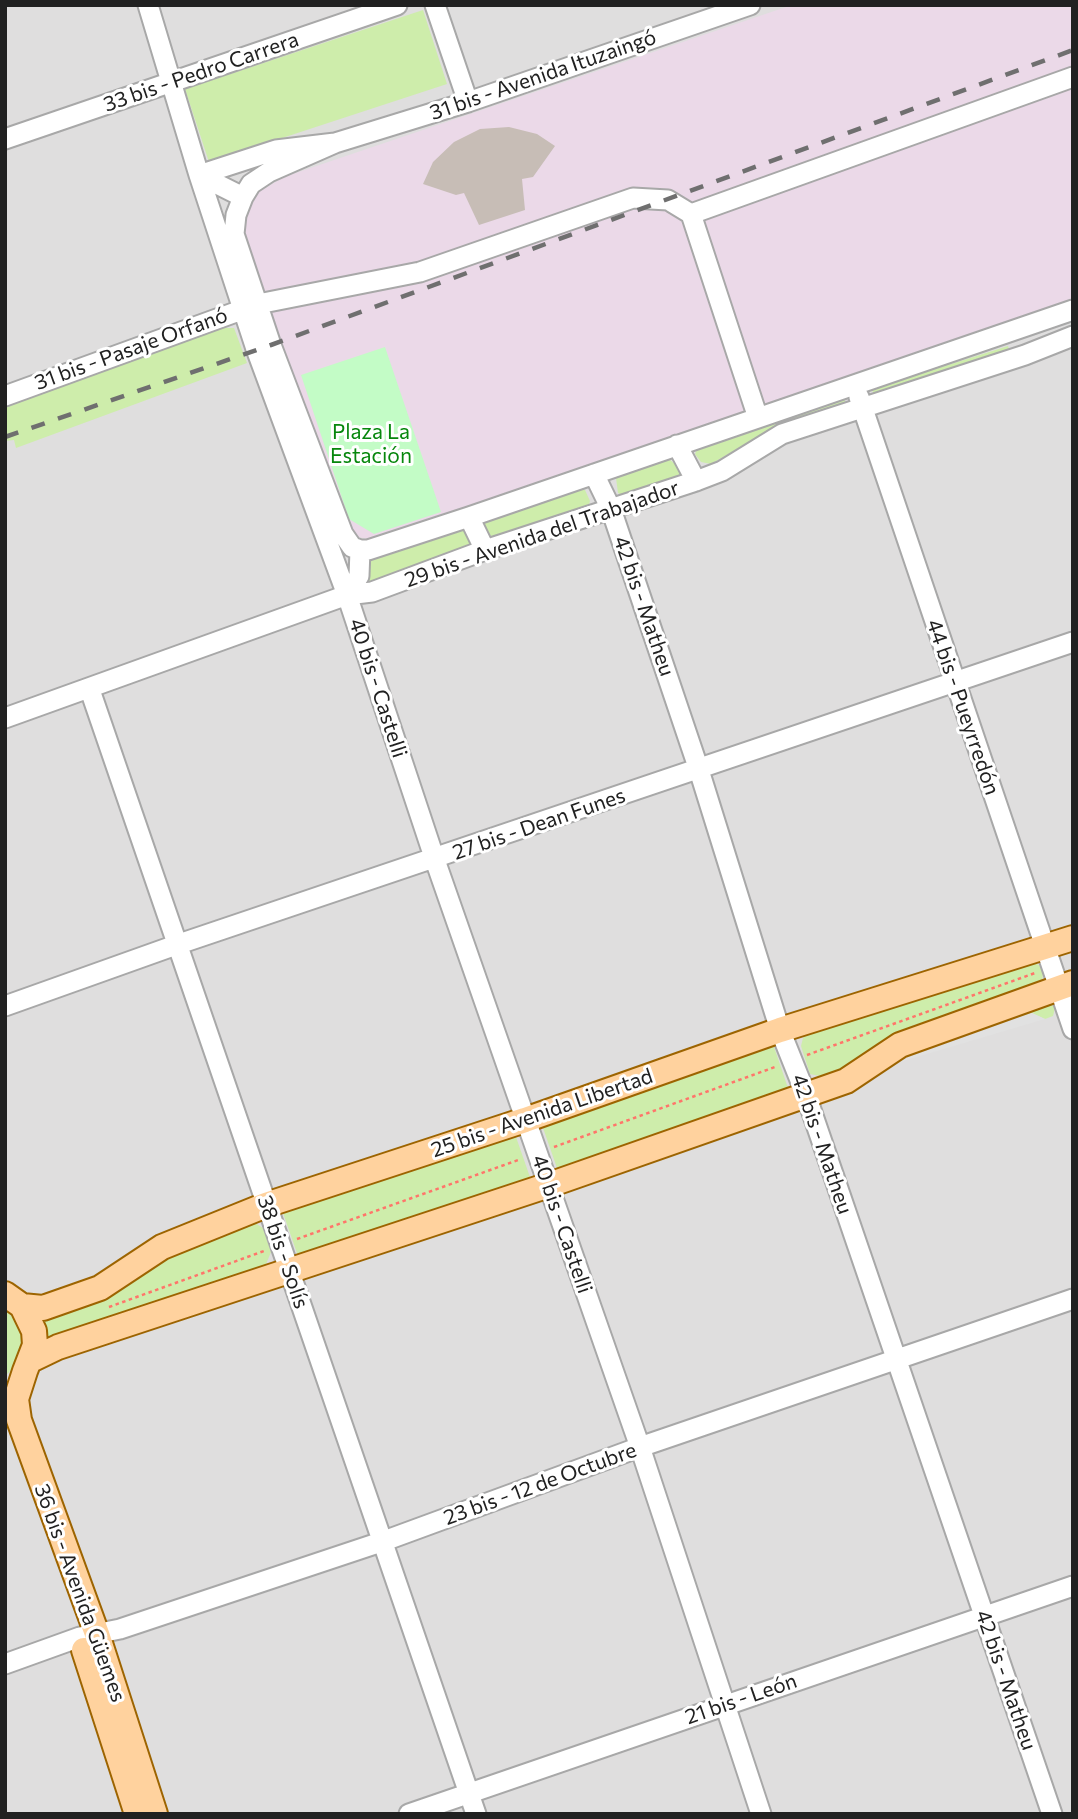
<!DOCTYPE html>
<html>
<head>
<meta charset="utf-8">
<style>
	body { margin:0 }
	#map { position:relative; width:1078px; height:1819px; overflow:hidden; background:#f1eee7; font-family:Commissioner,sans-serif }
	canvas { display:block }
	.frame { position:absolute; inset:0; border:7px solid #212121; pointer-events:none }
</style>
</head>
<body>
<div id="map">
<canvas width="1078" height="1819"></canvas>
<div class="frame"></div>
</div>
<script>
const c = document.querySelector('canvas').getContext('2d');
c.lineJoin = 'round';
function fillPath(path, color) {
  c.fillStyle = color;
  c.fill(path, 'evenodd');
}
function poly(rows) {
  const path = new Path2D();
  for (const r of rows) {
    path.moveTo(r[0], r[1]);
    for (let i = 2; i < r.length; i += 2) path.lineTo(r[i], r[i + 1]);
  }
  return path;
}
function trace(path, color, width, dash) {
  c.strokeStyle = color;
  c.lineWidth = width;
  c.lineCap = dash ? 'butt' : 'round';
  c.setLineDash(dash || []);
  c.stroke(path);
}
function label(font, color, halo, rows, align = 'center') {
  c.font = font + ' Commissioner,sans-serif';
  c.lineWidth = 6;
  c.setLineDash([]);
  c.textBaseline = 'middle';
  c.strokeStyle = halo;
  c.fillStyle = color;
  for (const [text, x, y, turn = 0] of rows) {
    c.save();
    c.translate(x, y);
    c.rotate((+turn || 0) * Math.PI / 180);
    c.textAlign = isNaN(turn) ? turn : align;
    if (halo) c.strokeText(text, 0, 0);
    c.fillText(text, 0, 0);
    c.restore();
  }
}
const residential = poly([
	[5,5,1073,5,1073,1814,5,1814]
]);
const industrial = poly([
	[792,5,1073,5,1073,301,375,540,358,537,347,529,247,249,243,233,244,222,257,193,284,177]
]);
const grass = poly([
	[423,10,447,84,209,162,185,89],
	[207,328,234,328,247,363,16,448,14,440,5,441,5,405],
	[1008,346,1009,349,873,393,872,389],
	[845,399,845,403,773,428,711,464,701,462,695,454,697,449],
	[669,459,681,469,679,476,622,495,618,493,616,478],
	[582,489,585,490,590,501,588,507,493,539,484,526,485,522],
	[462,529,472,540,471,547,368,583,369,560],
	[1033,963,1039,965,1043,973,1042,982,943,1019,914,1025,843,1071,824,1077,810,1074,801,1046,803,1038,810,1031],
	[1051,1004,1055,1008,1053,1016,1045,1019,1032,1013,911,1050],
	[773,1044,788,1088,557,1168,542,1125],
	[516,1137,531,1180,298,1256,283,1213],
	[246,1222,255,1223,263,1228,271,1252,264,1269,56,1339,47,1338,40,1322,44,1315,173,1252],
	[5,1308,21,1329,24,1342,15,1367,5,1376]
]);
const park = poly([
	[385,347,441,512,374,534,349,519,301,375]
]);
const parking = poly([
	[1032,1013,1045,1019,893,1064,911,1050]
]);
const building = poly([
	[509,127,537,134,555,146,533,177,522,179,525,210,479,225,464,193,456,195,423,184,433,162,454,142,480,129]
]);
const path = poly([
	[807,1055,1035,973],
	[554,1147,775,1067],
	[297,1239,521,1159],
	[109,1307,264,1251]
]);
const minor = poly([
	[148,5,199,175,243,197,236,215,234,234,271,345,343,534,352,547,360,550,359,576,347,595],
	[435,5,468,102],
	[5,139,397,5],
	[335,143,276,150,199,175,256,349,347,595,435,860,640,1447,761,1814],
	[243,197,251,184,269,172,335,143,468,102,750,5],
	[5,396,258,304,420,272,633,198,668,200,691,214],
	[859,397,1073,1029],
	[758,418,691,214,1073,77],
	[677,445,696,481],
	[594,474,611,509,699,770,780,1030,806,1095,1052,1814],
	[469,517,485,550],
	[360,550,368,550,469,517,1073,310],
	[90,690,476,1814],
	[5,718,347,595,372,592,485,550,696,481,722,471,782,434,1025,355,1073,336],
	[5,1006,176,945,1073,642],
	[5,1664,80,1637,120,1629,384,1541,640,1447,1073,1299],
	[409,1814,1073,1586]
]);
const major = poly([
	[5,1294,22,1306,34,1331,35,1345,25,1371],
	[22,1306,43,1308,100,1288,162,1247,266,1205,525,1120,780,1030,1073,938],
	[31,1360,58,1347,549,1185,846,1081,900,1045,1073,983],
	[25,1371,16,1399,19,1420,97,1634,155,1814],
	[84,1650,137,1814]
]);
const rail = poly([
	[5,437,271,345,1073,50]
]);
const streetNames = [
	["33 bis - Pedro Carrera",201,72,-19],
	["31 bis - Avenida Ituzaingó",543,75,-19],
	["31 bis - Pasaje Orfanó",131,349,-20],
	["29 bis - Avenida del Trabajador",542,534,-19],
	["42 bis - Matheu",644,606,71],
	["40 bis - Castelli",378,688,72],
	["44 bis - Pueyrredón",963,707,71],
	["27 bis - Dean Funes",539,824,-19],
	["25 bis - Avenida Libertad",542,1113,-19],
	["42 bis - Matheu",822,1144,71],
	["40 bis - Castelli",562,1224,71],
	["38 bis - Solís",283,1252,71],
	["23 bis - 12 de Octubre",540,1484,-20],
	["36 bis - Avenida Güemes",80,1593,70],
	["42 bis - Matheu",1006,1680,71],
	["21 bis - León",741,1699,-19]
];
const parkNames = [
	["Plaza La",371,432],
	["Estación",371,456]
];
fillPath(residential, '#dfdede');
fillPath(industrial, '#ebd9e8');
fillPath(grass, '#ceedab');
fillPath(park, '#c3fcc6');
fillPath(parking, '#e1e1e1');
fillPath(building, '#c7bdb6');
trace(minor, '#a8a8a8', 23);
trace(major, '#9d6400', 28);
trace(path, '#ff756a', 2.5, [3.5, 3.5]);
trace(minor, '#fff', 19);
trace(major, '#ffd29e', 24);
trace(rail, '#6f6f6f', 4.5, [14, 14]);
label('21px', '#212121', '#fff', streetNames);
label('21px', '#07870d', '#fff', parkNames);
</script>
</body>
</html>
